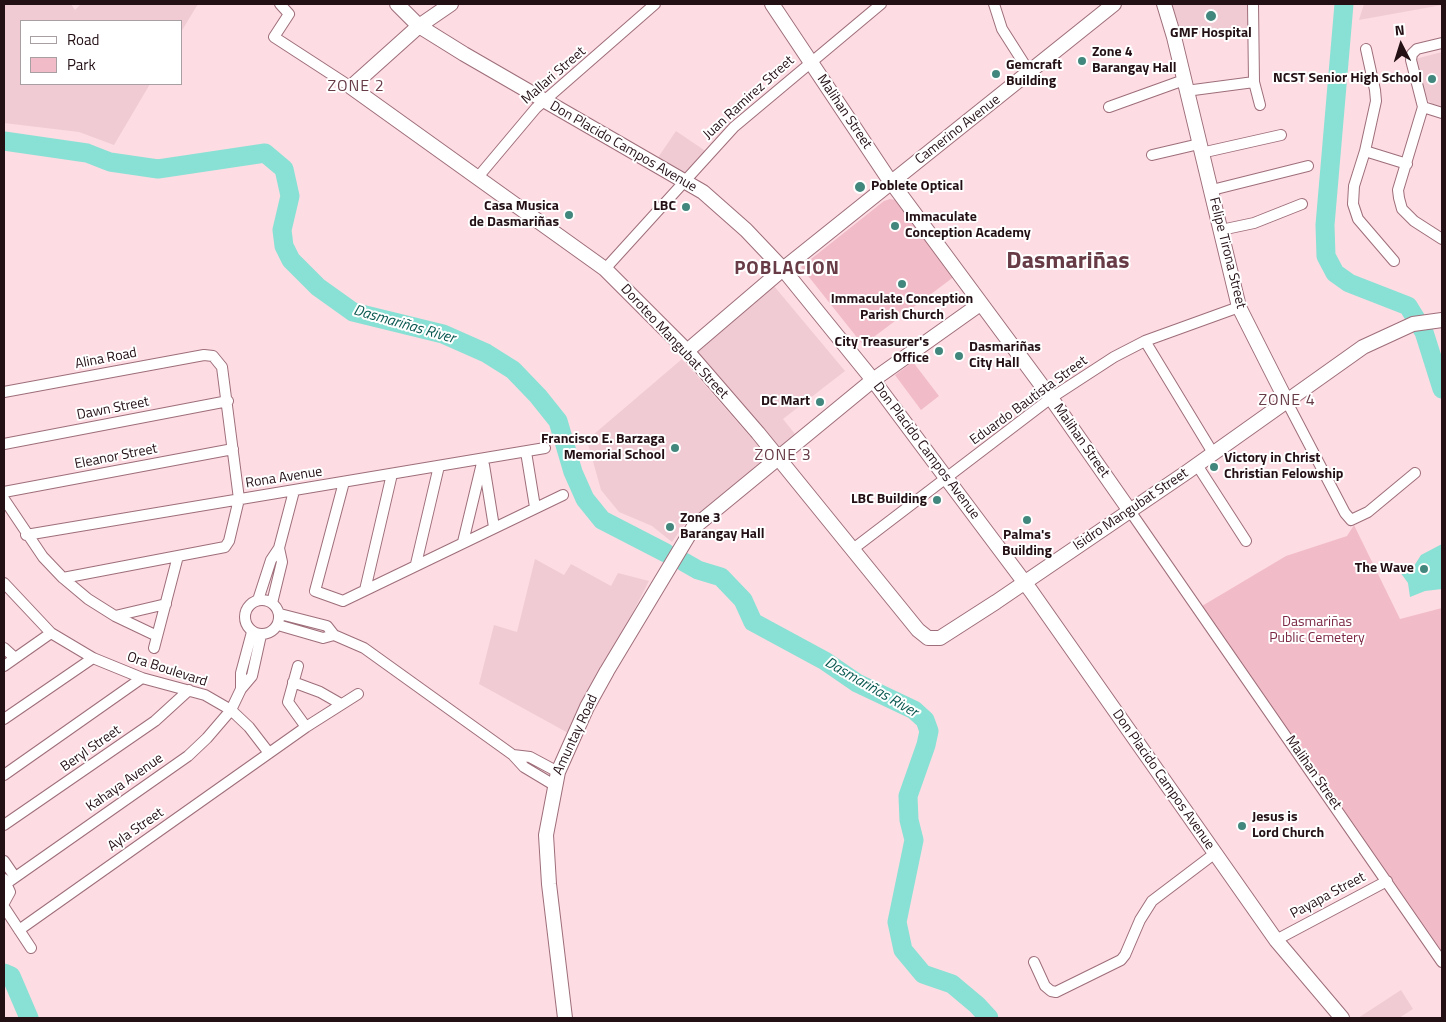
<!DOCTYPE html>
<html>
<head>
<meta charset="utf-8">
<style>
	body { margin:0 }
	#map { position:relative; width:1446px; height:1022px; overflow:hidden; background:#fddce3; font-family:"Titillium Web",sans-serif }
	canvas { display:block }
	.frame { position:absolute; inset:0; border:5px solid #231015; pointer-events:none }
	.legend { position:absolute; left:20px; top:20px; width:162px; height:65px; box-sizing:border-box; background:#fff; border:1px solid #a79fa1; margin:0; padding:6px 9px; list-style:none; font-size:15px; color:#231015 }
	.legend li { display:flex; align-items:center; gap:10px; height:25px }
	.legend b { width:25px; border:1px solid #a79fa1 }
	.north { position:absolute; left:1376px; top:20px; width:50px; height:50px; -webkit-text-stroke:4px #fff; paint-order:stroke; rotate:355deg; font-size:14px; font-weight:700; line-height:20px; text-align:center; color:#231015 }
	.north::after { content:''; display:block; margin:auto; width:18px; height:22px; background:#231015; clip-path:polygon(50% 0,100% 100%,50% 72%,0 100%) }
</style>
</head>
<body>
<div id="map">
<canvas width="1446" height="1022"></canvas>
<div class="frame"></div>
<ul class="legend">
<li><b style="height:6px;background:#fff"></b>Road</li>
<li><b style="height:14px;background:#f1bcc8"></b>Park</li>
</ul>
<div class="north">N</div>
</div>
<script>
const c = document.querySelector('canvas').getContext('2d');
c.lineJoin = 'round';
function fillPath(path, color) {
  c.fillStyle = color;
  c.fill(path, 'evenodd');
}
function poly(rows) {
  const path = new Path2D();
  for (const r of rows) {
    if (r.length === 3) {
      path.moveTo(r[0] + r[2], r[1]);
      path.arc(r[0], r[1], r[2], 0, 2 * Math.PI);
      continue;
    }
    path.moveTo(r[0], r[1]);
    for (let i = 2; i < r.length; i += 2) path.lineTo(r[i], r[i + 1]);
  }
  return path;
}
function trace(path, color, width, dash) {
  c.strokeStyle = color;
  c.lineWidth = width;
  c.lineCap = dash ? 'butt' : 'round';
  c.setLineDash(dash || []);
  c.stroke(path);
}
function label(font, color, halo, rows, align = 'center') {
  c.font = font + ' "Titillium Web",sans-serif';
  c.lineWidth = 4;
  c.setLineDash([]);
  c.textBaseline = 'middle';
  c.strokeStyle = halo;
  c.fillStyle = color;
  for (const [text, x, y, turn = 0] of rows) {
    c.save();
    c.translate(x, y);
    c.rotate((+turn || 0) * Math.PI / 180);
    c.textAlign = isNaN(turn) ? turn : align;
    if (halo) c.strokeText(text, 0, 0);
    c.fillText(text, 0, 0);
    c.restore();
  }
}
const built = poly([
	[4,4,71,4,75,10,81,4,198,4,181,32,181,21,21,21,21,84,150,84,114,145,79,132,4,123],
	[1171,4,1247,4,1248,28,1181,36],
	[1364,4,1442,4,1442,5,1359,20],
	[1442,52,1442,108,1432,104,1427,99,1415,59],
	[676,131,707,152,686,176,657,159],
	[774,286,845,371,783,419,795,434,780,448,694,351],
	[682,359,768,457,683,526,672,542,652,526,619,512,601,490,587,440],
	[535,559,564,575,571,564,611,586,618,573,649,581,570,734,479,684,494,625,517,632],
	[1401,990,1413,1009,1399,1018,1358,1018]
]);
const green = poly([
	[890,199,896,200,955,276,863,345,801,267,884,201],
	[913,362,939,396,921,410,895,375],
	[1354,525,1400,619,1442,608,1442,953,1202,606,1286,556,1347,536]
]);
const water = poly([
	[1442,544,1442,589,1425,591,1410,597,1408,583,1400,572,1414,566,1421,555]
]);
const river = poly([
	[1344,4,1325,225,1326,256,1335,273,1349,283,1408,306,1424,332,1442,389],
	[4,141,87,153,110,162,158,169,265,153,284,169,290,196,282,230,284,246,291,260,318,287,353,312,443,334,486,353,513,370,538,396,558,421,573,472,585,499,602,520,666,553],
	[684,562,698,570,721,577,743,600,753,622,825,661,857,683,914,710,925,720,929,731,926,745,908,796,909,820,914,840,897,922,903,950,923,974,952,984,977,1005,989,1018],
	[4,973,11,976,29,1018]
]);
const street = poly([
	[280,4,289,14,274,37,351,87],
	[994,4,1002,29,1030,73],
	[1253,4,1254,82,1260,105],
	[1366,49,1375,90,1376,101,1365,151,1354,186,1353,204,1358,219,1394,261],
	[1186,91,1254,82],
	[1109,107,1184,80],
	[1423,107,1398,190,1399,198,1402,209,1414,221,1442,239],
	[1423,107,1411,60,1412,54,1417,49,1442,43],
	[1423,107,1442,113],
	[1365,151,1407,164],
	[1201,153,1281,135],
	[1152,155,1199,144],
	[478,177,536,108,655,4],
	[1212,190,1308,166],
	[1221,230,1254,223,1302,204],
	[605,269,734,127,881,4],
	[1145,341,1213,453],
	[4,392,204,355,213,356,222,367,239,499,229,541,225,547,63,578],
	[1287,402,1345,513,1351,520,1368,512,1415,473],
	[4,444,228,401],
	[526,452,535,507],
	[484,465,494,527],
	[1197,465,1246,541],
	[344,482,315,591,343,601,563,495],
	[4,492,233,449],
	[4,499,43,557,63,578,88,599,115,616,157,636],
	[1130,511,1442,962],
	[26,535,545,448],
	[463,542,483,459],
	[853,549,1051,398,1114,357,1145,341,1239,307],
	[416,564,439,466],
	[4,583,51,633,93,658,142,678,205,695,231,710,249,727,269,753],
	[365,590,392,474],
	[262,617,17],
	[258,600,271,560,279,548,294,491],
	[272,603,282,562,279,548],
	[280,614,327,626,334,635,364,648,513,755,524,767,554,785],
	[115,616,166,604],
	[278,625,323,638,334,635],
	[4,648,15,658],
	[154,648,178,556],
	[4,666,51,633],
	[298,666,288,702,306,727],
	[293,682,320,692,341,704],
	[241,689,241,673,252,632],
	[4,719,93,658],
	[513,755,530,757,558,772],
	[4,775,142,678],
	[4,825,155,721,189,690],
	[4,861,15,877],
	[4,879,10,892,4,903],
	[7,883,188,756,207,738,231,710,241,689,252,676,261,635],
	[4,907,31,948],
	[19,930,306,727,358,694],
	[1276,940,1387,881],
	[1034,962,1045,986,1051,991,1056,992,1121,960,1125,955,1140,920,1152,901,1214,854]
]);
const secondary = poly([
	[397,4,419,26,464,54,703,192,746,230,783,269,873,380,947,479,1031,591,1276,940,1342,1018],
	[451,4,419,26,351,87,605,269,687,351,758,433,918,630,928,638,940,638,996,602,1187,472,1363,347,1413,324,1442,320],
	[772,4,886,175,1051,398,1130,511],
	[1164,4,1174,37,1239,307,1287,402],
	[687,351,783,269,1114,4],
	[565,1018,549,884,546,835,558,772,587,707,607,671,693,528,873,380,980,304]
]);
const markers = [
	[1211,16,6,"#42877d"],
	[1082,61,5,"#42877d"],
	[996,74,5,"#42877d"],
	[1432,79,5,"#42877d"],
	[860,187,6,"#42877d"],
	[686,207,5,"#42877d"],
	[569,215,5,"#42877d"],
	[895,226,5,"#42877d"],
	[902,284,5,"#42877d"],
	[939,351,5,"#42877d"],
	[959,356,5,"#42877d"],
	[820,402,5,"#42877d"],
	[675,448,5,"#42877d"],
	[1214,467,5,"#42877d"],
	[937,500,5,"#42877d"],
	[1027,520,5,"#42877d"],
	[670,527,5,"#42877d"],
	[1424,569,5,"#42877d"],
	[1242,826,5,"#42877d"]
];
const poiNames = [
	["GMF Hospital",1211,34,"center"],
	["Zone 4",1092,53],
	["Barangay Hall",1092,69],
	["Gemcraft",1006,66],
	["Building",1006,82],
	["NCST Senior High School",1422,79,"right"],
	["Poblete Optical",871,187],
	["Casa Musica",559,207,"right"],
	["de Dasmariñas",559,223,"right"],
	["LBC",676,207,"right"],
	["Immaculate",905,218],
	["Conception Academy",905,234],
	["Immaculate Conception",902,300,"center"],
	["Parish Church",902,316,"center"],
	["City Treasurer's",929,343,"right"],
	["Office",929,359,"right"],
	["Dasmariñas",969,348],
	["City Hall",969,364],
	["DC Mart",810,402,"right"],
	["Francisco E. Barzaga",665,440,"right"],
	["Memorial School",665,456,"right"],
	["Victory in Christ",1224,459],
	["Christian Felowship",1224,475],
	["LBC Building",927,500,"right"],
	["Zone 3",680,519],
	["Barangay Hall",680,535],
	["Palma's",1027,536,"center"],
	["Building",1027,552,"center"],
	["The Wave",1414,569,"right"],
	["Jesus is",1252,818],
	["Lord Church",1252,834]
];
const streetNames = [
	["Mallari Street",554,76,-41],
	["Juan Ramirez Street",749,98,-42],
	["Malihan Street",844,112,56],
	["Camerino Avenue",958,130,-38],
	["Don Placido Campos Avenue",623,147,30],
	["Felipe Tirona Street",1227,253,76],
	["Doroteo Mangubat Street",674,342,47],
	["Alina Road",106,359,-11],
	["Eduardo Bautista Street",1029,401,-36],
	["Dawn Street",113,409,-11],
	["Malihan Street",1081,441,55],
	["Don Placido Campos Avenue",926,451,53],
	["Eleanor Street",116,457,-11],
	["Rona Avenue",284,478,-9],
	["Isidro Mangubat Street",1131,510,-34],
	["Ora Boulevard",167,670,18],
	["Amuntay Road",576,735,-65],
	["Beryl Street",91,749,-35],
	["Malihan Street",1313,773,55],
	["Don Placido Campos Avenue",1163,780,55],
	["Kahaya Avenue",125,783,-35],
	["Ayla Street",136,830,-35],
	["Payapa Street",1328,896,-28]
];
const parkNames = [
	["Dasmariñas",1317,623],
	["Public Cemetery",1317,639]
];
const waterNames = [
	["Dasmariñas River",404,325,16],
	["Dasmariñas River",871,688,30]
];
const quarterNames = [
	["ZONE 2",356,87],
	["ZONE 4",1287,401],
	["ZONE 3",783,456]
];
const districtNames = [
	["POBLACION",787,269]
];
const townNames = [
	["Dasmariñas",1068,262]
];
fillPath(built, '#f0cbd3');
fillPath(green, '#f1bcc8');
fillPath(water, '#88e1d4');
trace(river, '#88e1d4', 19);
trace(street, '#9e6e7a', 12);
trace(secondary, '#9e6e7a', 16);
trace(street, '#fff', 10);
trace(secondary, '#fff', 14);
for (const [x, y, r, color] of markers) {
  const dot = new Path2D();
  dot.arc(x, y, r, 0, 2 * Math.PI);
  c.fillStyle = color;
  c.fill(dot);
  trace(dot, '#fff', 2);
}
label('bold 14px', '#231015', '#fff', poiNames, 'left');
label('14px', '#231015', '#fff', streetNames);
label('14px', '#7b2743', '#fff', parkNames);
label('italic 15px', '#0a5951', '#fff', waterNames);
c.letterSpacing = '1px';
label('16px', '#673c47', '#fff', quarterNames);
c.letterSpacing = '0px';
c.letterSpacing = '1px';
label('bold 19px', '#673c47', '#fff', districtNames);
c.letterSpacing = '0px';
label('bold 24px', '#673c47', '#fff', townNames);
</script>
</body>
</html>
